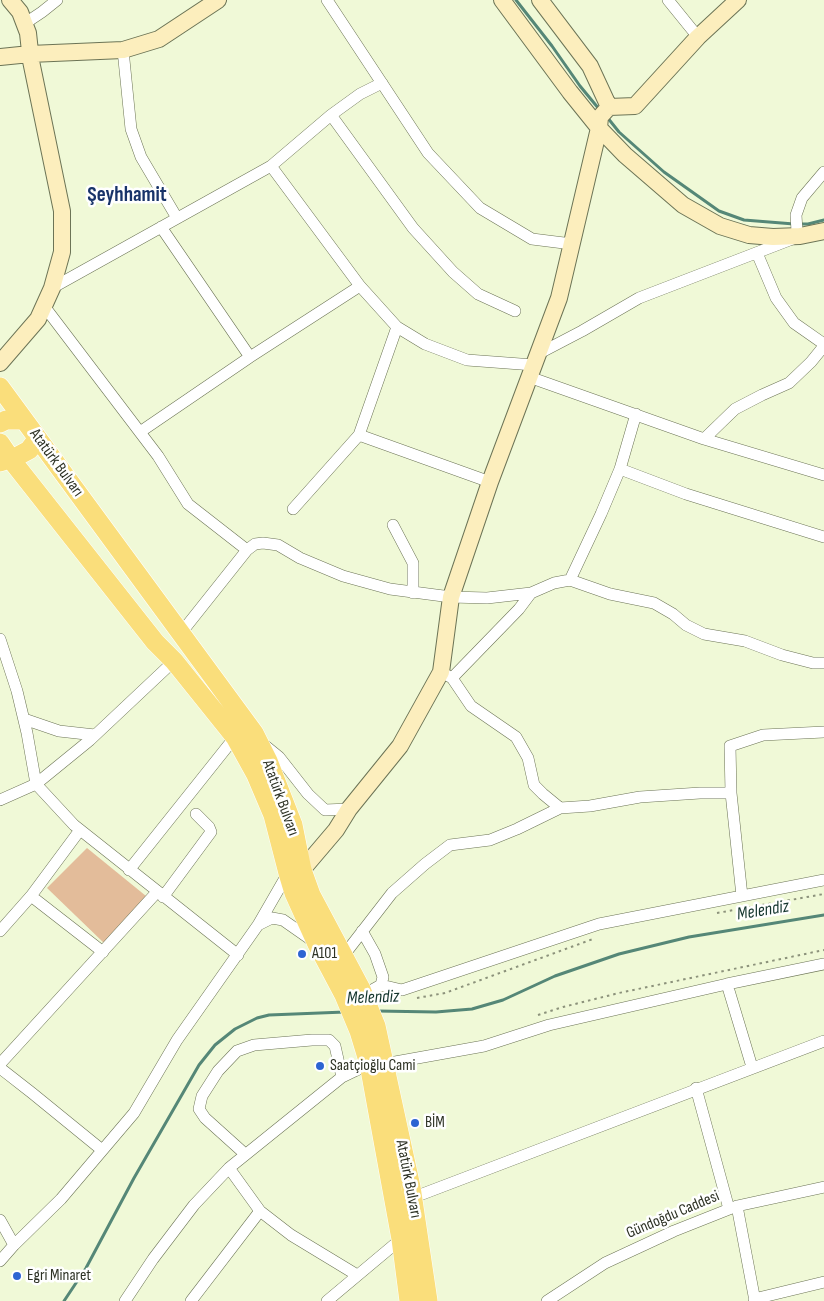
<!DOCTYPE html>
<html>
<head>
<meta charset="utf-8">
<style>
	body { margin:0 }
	canvas { display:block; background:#f0f9d7 }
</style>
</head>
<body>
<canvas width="824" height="1301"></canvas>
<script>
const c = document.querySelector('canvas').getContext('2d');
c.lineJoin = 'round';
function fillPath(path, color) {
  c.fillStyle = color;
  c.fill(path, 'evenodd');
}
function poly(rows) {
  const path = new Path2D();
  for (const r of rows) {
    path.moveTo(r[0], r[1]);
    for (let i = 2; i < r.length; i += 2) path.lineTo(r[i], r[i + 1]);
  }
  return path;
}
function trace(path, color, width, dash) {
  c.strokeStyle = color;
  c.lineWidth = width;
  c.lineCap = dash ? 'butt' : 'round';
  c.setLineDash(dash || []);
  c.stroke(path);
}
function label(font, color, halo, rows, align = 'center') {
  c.font = font + ' "Sofia Sans Condensed",sans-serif';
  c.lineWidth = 5;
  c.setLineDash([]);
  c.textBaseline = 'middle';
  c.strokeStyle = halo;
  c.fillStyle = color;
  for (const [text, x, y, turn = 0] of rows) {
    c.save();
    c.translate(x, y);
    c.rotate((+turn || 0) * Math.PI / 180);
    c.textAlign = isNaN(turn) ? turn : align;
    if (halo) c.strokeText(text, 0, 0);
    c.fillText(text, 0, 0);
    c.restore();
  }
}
const green = poly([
	[87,848,146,896,105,944,47,888]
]);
const stream = poly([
	[516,0,552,46,580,86,599,109],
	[607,117,619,132,664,172,719,211,744,220,794,224],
	[800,224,808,224,824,220],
	[377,1011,436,1012,472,1009,503,1000,555,976,619,954,689,937,824,915],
	[64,1301,86,1268,134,1178,199,1065,215,1045,235,1029,257,1018,269,1015,345,1012]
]);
const path = poly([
	[717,913,824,894],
	[417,998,445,993,593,939],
	[538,1015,563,1007,619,993,824,950]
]);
const street = poly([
	[327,0,428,153,480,208,532,239,572,244],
	[668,0,698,37],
	[24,24,42,12,57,0],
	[123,50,131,129,141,157,177,218],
	[331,115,413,228,453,272,478,294,515,311],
	[271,166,360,286,397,327,425,344,467,360,534,365],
	[161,227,250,357],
	[757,253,776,298,794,323,824,344],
	[52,288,271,166,331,115,360,94,382,83],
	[44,306,158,456,188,504,247,550],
	[538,354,582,331,639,298,800,236,797,231,796,215,802,198,824,172],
	[529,377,704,439,824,475],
	[140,432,250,357,360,286],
	[359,435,490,482],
	[704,439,735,409,762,395,789,383,811,362,824,346],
	[620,469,686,494,824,537],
	[293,509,359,435,397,327],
	[393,525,413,563,413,593],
	[570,580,601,514,620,469,636,414],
	[181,633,247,550,255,544,263,543,278,545,300,558,343,576,390,589,451,597,487,598,531,593],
	[0,639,17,691,27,733,36,784,74,825,238,955],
	[441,672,452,678,519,609,531,593,554,583,570,580,610,594,654,603,673,614,686,625,704,634,745,641,782,655,813,663,824,663],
	[452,678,471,706,516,737,528,758,534,785,543,794,560,808],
	[24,719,59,731,95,735],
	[263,744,279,757,308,794,325,810,349,809],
	[731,793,742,896],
	[0,800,36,784,90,740,174,661],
	[129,870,235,737],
	[31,896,103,952],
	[163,897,211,832,209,827,196,814],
	[258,925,272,918,283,920,313,941],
	[0,931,31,896,80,830],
	[362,931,375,954,383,977,381,985,363,995],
	[344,955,392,893,425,864,450,845,490,840,517,829,560,808,590,806,640,797,700,793,731,793,730,746,763,735,824,732],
	[727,984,752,1067],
	[381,985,402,990,599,924,824,880],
	[0,1064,157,892],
	[384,1064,484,1046,549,1025,727,984,824,964],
	[0,1068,32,1093,102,1150],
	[696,1088,729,1209],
	[245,1154,205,1118,199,1109,202,1096,218,1071,237,1051,254,1045,312,1040,329,1040,335,1046,342,1077],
	[229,1168,260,1211,291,1235,357,1275],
	[412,1198,824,1041],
	[737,1206,755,1301],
	[0,1220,14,1245],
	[0,1261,14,1245,61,1199,134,1113,177,1040,258,925,288,873],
	[754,1299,824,1282],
	[125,1301,153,1259,194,1205,229,1168,342,1077,369,1064],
	[191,1301,260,1211],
	[327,1301,401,1239],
	[547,1301,605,1263,674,1231,737,1206,824,1187]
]);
const secondary = poly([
	[540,0,590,66,609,107],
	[738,0,698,37,635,106,609,107,600,117,599,128,625,155,683,205,720,226,749,235,773,237,800,236,824,231],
	[0,57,30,54,123,50,159,39,218,0],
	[0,363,38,319,52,288,62,252,62,211,31,61,28,33,20,12,10,0],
	[302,870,336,830,349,809,400,746,441,672,451,597,490,482,559,298,599,128,570,92,502,0]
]);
const primary = poly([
	[0,387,254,733,268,761,293,825,302,870,311,895,361,989,376,1026,411,1187,428,1301],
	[0,423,6,420,24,420],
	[0,443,13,462,155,642,174,661,235,737,256,775,273,815,288,873,294,893,317,944,344,995,359,1031,369,1064,401,1239,409,1301],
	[0,462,16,457,29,450,35,442,36,436]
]);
const markers = [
	[302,954,5,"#2d64d2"],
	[320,1066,5,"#2d64d2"],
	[415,1123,5,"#2d64d2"],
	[17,1276,5,"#2d64d2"]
];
const streetNames = [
	["Atatürk Bulvarı",56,463,54],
	["Atatürk Bulvarı",280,798,70],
	["Atatürk Bulvarı",408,1179,79],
	["Gündoğdu Caddesi",673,1215,-23]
];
const poiNames = [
	["A101",312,954],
	["Saatçioğlu Cami",330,1066],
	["BİM",425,1123],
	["Egri Minaret",27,1276]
];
const waterNames = [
	["Melendiz",763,911,-9],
	["Melendiz",373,998,-2]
];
const districtNames = [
	["Şeyhhamit",127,196]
];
fillPath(green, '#e3bc9a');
trace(stream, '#558777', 3);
trace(street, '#6c7456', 12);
trace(secondary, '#6c7456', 18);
trace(primary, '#fff', 20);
trace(path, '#8c927b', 2, [2.5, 4]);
trace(street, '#fff', 11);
trace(secondary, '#fceebd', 16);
trace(primary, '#fade7b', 19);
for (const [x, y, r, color] of markers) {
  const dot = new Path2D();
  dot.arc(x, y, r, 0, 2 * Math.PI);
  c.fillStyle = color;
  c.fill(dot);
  trace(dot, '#fff', 2);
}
label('16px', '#2e3225', '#fff', streetNames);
label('16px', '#2e3225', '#fff', poiNames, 'left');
label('italic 18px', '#14352e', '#fff', waterNames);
label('bold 21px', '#183369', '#fff', districtNames);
</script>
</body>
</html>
